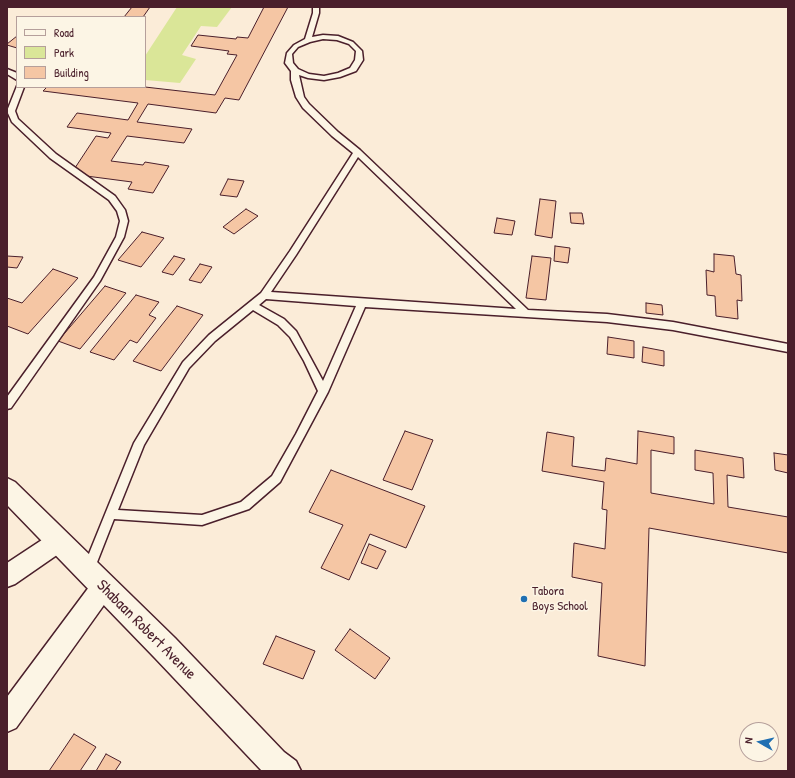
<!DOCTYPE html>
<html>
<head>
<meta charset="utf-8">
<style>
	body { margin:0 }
	#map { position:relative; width:795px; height:778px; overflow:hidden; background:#fbecd8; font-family:"Patrick Hand",sans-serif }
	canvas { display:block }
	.frame { position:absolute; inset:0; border:8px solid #4a1f2b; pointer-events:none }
	.legend { position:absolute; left:16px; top:16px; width:130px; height:72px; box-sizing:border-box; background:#fcf5e5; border:1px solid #b59f9b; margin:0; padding:5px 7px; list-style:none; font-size:12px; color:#4a1f2b }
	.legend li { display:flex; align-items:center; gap:8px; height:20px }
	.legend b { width:20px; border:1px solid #b59f9b }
	.north { position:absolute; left:739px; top:722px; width:40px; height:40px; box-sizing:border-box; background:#fcf5e5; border:1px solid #b59f9b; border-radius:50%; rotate:278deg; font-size:11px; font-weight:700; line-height:16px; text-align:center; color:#4a1f2b }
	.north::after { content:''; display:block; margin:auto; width:14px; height:18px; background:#1f6fb2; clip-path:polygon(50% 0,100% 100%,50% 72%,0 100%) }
</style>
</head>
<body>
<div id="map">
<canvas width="795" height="778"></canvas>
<div class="frame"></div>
<ul class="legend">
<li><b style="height:5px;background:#fcf5e5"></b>Road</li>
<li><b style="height:11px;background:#dae698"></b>Park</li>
<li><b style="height:11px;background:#f5c6a4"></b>Building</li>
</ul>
<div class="north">N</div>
</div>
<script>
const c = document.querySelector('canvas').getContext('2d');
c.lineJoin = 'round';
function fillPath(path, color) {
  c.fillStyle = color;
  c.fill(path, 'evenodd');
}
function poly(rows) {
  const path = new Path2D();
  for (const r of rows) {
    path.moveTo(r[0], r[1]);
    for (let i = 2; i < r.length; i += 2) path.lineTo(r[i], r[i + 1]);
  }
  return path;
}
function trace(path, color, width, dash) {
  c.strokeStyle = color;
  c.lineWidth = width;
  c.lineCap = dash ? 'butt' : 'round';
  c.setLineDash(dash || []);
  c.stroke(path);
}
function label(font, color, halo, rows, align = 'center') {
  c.font = font + ' "Patrick Hand",sans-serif';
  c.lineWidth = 3;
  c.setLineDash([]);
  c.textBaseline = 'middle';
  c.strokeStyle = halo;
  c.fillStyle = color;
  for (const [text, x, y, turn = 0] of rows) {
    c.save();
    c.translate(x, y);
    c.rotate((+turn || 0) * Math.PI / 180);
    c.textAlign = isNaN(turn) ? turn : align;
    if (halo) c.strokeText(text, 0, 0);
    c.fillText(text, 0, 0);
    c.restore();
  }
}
const green = poly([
	[177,7,232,7,217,27,201,26,182,55,196,59,180,83,145,80,145,56]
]);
const building = poly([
	[132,7,150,7,143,17,124,17,132,7],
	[264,7,288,7,239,100,225,98,216,113,148,104,137,122,192,129,184,143,127,136,111,161,143,165,145,162,169,166,153,193,128,189,132,182,71,174,96,136,108,138,111,133,67,127,77,113,128,120,138,103,43,91,47,87,145,87,215,95,237,55,227,54,229,51,191,46,198,35,236,39,237,37,248,38,264,7],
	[17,36,17,48,7,45,7,44,17,36],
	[228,179,244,181,237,197,220,195,228,179],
	[540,199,556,201,552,238,535,235,540,199],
	[246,209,258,216,234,234,223,227,246,209],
	[570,213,582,213,584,224,571,223,570,213],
	[497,218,515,221,512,235,494,233,497,218],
	[142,232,164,238,141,267,118,260,142,232],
	[555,246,570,248,568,263,554,261,555,246],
	[714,254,734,256,736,274,741,275,742,301,737,300,738,319,716,316,715,296,707,295,706,270,714,272,714,254],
	[7,256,23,257,17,268,7,267,7,256],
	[174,256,185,259,173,275,162,272,174,256],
	[532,256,551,258,546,300,526,298,532,256],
	[200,264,212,267,201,283,189,280,200,264],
	[53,269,78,278,28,334,7,326,7,298,22,303,53,269],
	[105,286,126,293,80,349,58,341,105,286],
	[136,295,159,302,149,315,156,318,137,343,130,340,114,360,90,352,136,295],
	[646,303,662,305,663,315,646,313,646,303],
	[177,306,203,315,161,371,133,361,177,306],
	[608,337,634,341,634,358,607,354,608,337],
	[643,347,664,351,664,366,642,362,643,347],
	[405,431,433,440,412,490,383,480,405,431],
	[638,431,674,437,674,454,651,450,651,493,714,504,713,473,695,470,695,450,743,458,744,478,727,475,728,507,788,517,788,553,649,528,645,666,598,656,602,583,572,577,574,543,605,549,607,510,602,509,604,482,542,471,547,432,574,437,572,466,605,471,606,458,637,464,638,431],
	[774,453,788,455,788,473,775,470,774,453],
	[331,470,425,506,406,548,370,534,349,580,321,568,343,525,309,512,331,470],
	[369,544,386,551,377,569,361,563,369,544],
	[350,629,390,658,375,679,335,650,350,629],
	[276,636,315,651,303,679,263,664,276,636],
	[74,734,96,747,80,771,49,771,74,734],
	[106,754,121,762,115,771,96,771,106,754]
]);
const lane = poly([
	[313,7,319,7,319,13,312,37,323,35,338,36,353,42,362,51,363,60,356,71,340,77,324,80,308,78,299,75,304,97,309,104,338,132,360,150,528,310,607,314,673,322,788,344,788,352,673,330,607,322,365,307,328,392,280,482,249,509,202,525,114,519,92,575,88,576,84,575,82,571,134,443,183,362,209,335,261,293,290,251,353,153,332,136,303,108,296,97,291,80,291,71,285,63,287,53,294,45,305,39,313,13,313,7],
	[323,39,337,40,349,44,356,51,355,60,350,68,338,73,324,76,309,74,298,69,293,63,292,54,298,47,310,42,323,39],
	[358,157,516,309,271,292,296,255,358,157],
	[266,299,356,306,323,381,296,331,284,319,259,305,266,299],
	[253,310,278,325,290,337,304,361,318,391,296,434,272,476,241,502,202,515,118,510,144,445,189,368,215,341,253,310],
	[7,69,17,73,17,80,7,74,7,69],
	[17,86,24,87,15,111,18,119,56,154,115,196,125,210,128,221,124,237,100,281,11,408,7,409,7,397,94,277,116,237,120,221,117,211,109,200,50,158,12,122,7,111,17,86]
]);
const street = poly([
	[59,531,67,534,70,541,67,548,15,584,7,587,7,563,51,534,59,531],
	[103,576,111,579,115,587,111,595,16,728,7,732,7,697,95,579,103,576]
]);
const secondary = poly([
	[7,478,15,482,175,638,284,752,296,761,301,771,262,771,155,658,7,505,7,478]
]);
const markers = [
	[524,599,4,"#1f6fb2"]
];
const poiNames = [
	["Tabora",532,592],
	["Boys School",532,607]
];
const nearStreetnames = [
	["Shabaan Robert Avenue",146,630,45]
];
fillPath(green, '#dae698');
fillPath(building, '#f5c6a4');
trace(building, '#4a1f2b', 1);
trace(lane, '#4a1f2b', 3);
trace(street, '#4a1f2b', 3);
trace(secondary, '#4a1f2b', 3);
fillPath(lane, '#fcf5e5');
fillPath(street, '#fcf5e5');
fillPath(secondary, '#fcf5e5');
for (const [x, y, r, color] of markers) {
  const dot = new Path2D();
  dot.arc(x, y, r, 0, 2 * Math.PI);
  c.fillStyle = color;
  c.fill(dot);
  trace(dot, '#fcf5e5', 1.5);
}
label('13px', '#4a1f2b', '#fcf5e5', poiNames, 'left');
label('16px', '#4a1f2b', '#fcf5e5', nearStreetnames);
</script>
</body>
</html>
